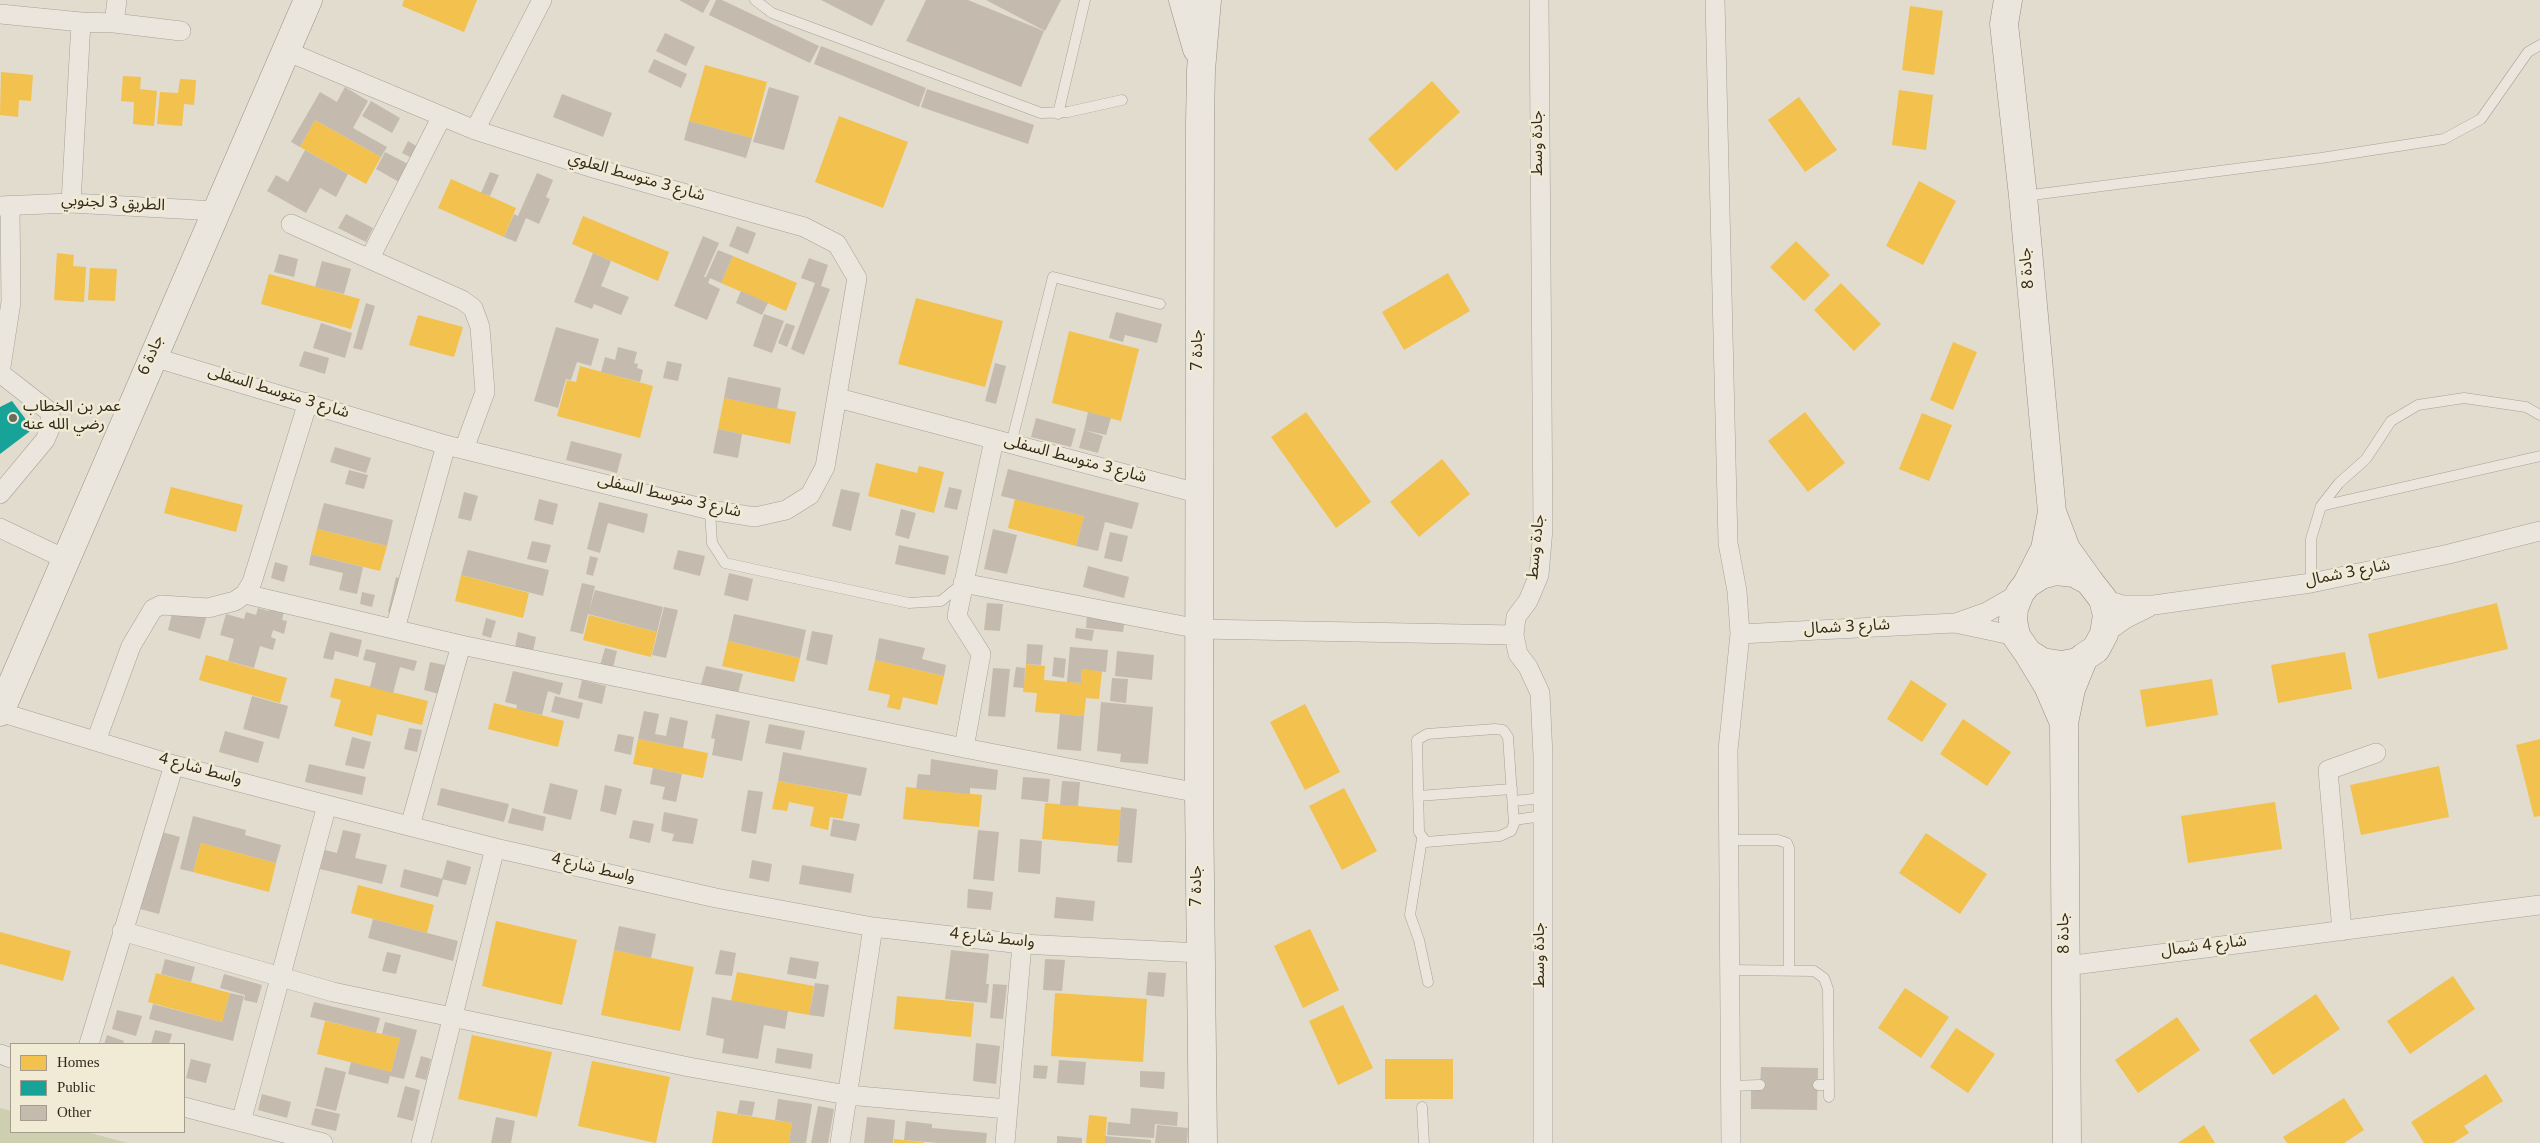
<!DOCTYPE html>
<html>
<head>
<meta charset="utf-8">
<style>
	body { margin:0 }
	#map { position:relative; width:2540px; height:1143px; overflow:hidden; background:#e1dccd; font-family:Georgia,serif }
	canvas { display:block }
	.legend { position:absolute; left:10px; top:1043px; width:175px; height:90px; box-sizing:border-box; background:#f1ead4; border:1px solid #a59d8c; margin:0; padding:6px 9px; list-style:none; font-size:15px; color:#332a1f }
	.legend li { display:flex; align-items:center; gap:10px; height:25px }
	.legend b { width:25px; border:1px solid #a59d8c }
</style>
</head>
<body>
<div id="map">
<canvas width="2540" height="1143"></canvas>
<ul class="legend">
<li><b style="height:14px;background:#f2c14e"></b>Homes</li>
<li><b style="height:14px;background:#17a398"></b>Public</li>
<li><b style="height:14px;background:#c4bbae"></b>Other</li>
</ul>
</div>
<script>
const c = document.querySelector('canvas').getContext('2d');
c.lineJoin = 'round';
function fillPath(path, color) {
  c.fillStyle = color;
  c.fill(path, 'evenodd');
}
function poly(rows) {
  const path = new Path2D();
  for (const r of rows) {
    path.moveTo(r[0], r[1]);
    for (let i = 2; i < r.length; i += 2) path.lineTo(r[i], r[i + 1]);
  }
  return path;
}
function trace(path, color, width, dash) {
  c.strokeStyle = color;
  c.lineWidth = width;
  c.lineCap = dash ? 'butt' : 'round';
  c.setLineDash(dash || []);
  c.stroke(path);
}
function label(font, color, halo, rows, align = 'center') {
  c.font = font + ' Georgia,"Noto Sans Arabic",serif';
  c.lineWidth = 5;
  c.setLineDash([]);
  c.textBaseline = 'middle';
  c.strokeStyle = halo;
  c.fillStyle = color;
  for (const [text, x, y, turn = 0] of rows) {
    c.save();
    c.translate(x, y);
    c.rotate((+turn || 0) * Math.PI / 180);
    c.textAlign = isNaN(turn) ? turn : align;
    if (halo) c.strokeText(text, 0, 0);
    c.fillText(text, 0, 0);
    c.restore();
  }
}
const green = poly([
	[0,1108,11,1111,11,1132,87,1132,128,1143,0,1143]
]);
const homes = poly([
	[404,0,477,0,464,32,402,6],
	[1910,6,1943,11,1934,75,1902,70],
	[705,65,767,82,752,138,689,121],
	[1,72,33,75,31,101,19,100,18,117,0,115],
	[123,76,141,77,140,89,157,91,154,126,133,124,134,102,121,101],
	[180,79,196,80,194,105,184,104,182,126,157,124,160,92,178,93],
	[1432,81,1460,112,1396,171,1368,139],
	[1899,90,1933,95,1926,150,1892,145],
	[1799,97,1837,150,1805,172,1768,120],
	[839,116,908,142,883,208,815,182],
	[315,120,381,157,366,184,300,147],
	[451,179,516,208,504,237,438,208],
	[1919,181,1956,201,1923,265,1886,246],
	[583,216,669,252,658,281,572,244],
	[1796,241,1830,275,1804,301,1770,267],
	[57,253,74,255,73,266,86,267,84,302,54,300],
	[733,256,797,283,786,311,721,283],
	[90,268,117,269,115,301,88,300],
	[1448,273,1470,311,1404,350,1382,312],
	[269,274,360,299,351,329,261,304],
	[1841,283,1881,324,1854,351,1814,310],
	[916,298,1003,321,985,387,898,364],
	[418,315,463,327,454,357,409,345],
	[1069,331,1139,349,1121,421,1052,403],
	[1953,342,1977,352,1953,410,1930,400],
	[580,366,653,386,640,438,557,416,567,380,576,382],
	[724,398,796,412,790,444,718,429],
	[1306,412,1371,502,1336,528,1271,437],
	[1805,412,1845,463,1808,492,1768,441],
	[1922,413,1952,425,1929,481,1899,469],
	[1442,459,1470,494,1419,537,1390,502],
	[876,463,917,473,919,466,944,472,934,513,868,496],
	[171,487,243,505,236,532,164,513],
	[1015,499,1084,516,1076,546,1008,528],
	[317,529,387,546,380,571,311,554],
	[461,575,529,593,523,618,455,601],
	[2497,603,2508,649,2378,679,2368,634],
	[589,615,657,632,651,657,583,640],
	[728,641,800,658,794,682,722,666],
	[2345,652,2352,689,2278,703,2271,665],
	[206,655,287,678,280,703,199,680],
	[875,660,944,676,937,705,903,697,900,710,887,707,890,695,868,690],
	[1026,664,1045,666,1044,680,1081,683,1082,669,1102,671,1099,699,1086,698,1084,716,1035,712,1037,693,1023,692],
	[335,678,428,701,422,725,377,714,372,736,334,726,341,700,330,697],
	[2212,679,2218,715,2146,727,2140,690],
	[1911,680,1947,704,1922,742,1887,719],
	[494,703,564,721,558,747,488,729],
	[1305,704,1340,772,1305,790,1270,722],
	[1963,719,2011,752,1987,786,1940,754],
	[638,739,708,753,703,778,633,764],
	[2540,739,2540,816,2534,817,2516,745],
	[2439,766,2449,817,2361,835,2350,785],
	[778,781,848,794,843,819,830,817,828,830,810,826,814,807,789,802,787,811,772,809],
	[906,787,982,795,979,827,903,819],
	[1344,788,1377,851,1342,870,1309,806],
	[2275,802,2282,849,2188,863,2181,816],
	[1045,803,1121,810,1118,846,1042,839],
	[1926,833,1987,874,1960,914,1899,873],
	[201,843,276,863,269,892,193,872],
	[358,885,434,905,427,933,351,913],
	[496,921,577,940,562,1005,482,986],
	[1310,929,1339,990,1303,1008,1274,946],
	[0,932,71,951,63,981,0,964],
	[614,950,694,967,680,1031,601,1015],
	[737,972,814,986,809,1015,731,1001],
	[156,973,230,993,222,1022,148,1002],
	[2453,976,2475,1009,2410,1054,2387,1021],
	[1905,988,1949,1017,1921,1058,1878,1028],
	[1055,993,1147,999,1143,1062,1051,1056],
	[2316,994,2340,1029,2273,1075,2249,1040],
	[897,996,974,1003,971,1037,894,1029],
	[1343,1005,1373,1068,1338,1085,1309,1021],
	[2177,1017,2200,1050,2138,1093,2115,1060],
	[325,1021,400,1038,391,1072,317,1054],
	[1956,1028,1995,1054,1968,1093,1930,1067],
	[472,1035,552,1052,537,1117,458,1099],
	[1385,1059,1453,1059,1453,1099,1385,1099],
	[592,1061,670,1077,656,1143,578,1126],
	[2486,1074,2503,1101,2464,1126,2469,1133,2453,1143,2424,1143,2411,1122],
	[2344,1098,2364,1130,2344,1143,2287,1143,2283,1137],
	[717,1111,792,1123,789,1143,712,1143],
	[1089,1115,1107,1117,1105,1143,1086,1143],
	[2204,1125,2215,1143,2178,1143],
	[894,1139,924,1142,924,1143,894,1143]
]);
const public = poly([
	[12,401,33,429,0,454,0,407]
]);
const building = poly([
	[679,0,710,0,703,13],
	[716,0,722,0,819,46,810,63,709,15],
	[821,0,885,0,872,26],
	[926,0,968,0,1044,31,1021,87,906,41],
	[986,0,1061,0,1045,31],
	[665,33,695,47,686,66,656,51],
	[821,46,926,88,919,107,814,64],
	[654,59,687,74,681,88,648,72],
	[345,87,368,101,353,128,387,147,381,157,315,120,300,147,291,142,320,92,337,102],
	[769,87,799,96,784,150,753,142],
	[927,89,1034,125,1028,144,921,107],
	[562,94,612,113,603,137,553,117],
	[371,101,400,118,392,133,362,116],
	[689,121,752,138,746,158,684,140],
	[408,141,418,147,412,158,402,153],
	[305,150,348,174,336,197,320,188,306,213,267,191,276,175,288,182],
	[385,152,408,164,399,182,376,169],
	[490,172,499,175,490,196,481,193],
	[537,173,553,180,546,197,550,199,539,224,526,218,516,242,504,237,514,214,518,216],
	[346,214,373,228,366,242,338,228],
	[737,226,756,233,748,254,729,246],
	[703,236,719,243,704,277,706,277,718,250,733,256,721,283,710,278,708,283,720,289,707,320,674,306],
	[593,253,611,261,601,286,629,297,621,315,594,304,592,309,574,302],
	[279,254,298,259,294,277,274,272],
	[809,258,828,265,821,286,830,289,804,355,791,349,815,283,801,278],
	[322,261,351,269,344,294,315,287],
	[741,291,768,303,762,315,736,303],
	[366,303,375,306,362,350,353,348],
	[1116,312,1162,324,1157,343,1125,335,1123,342,1109,338],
	[764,314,784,321,772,353,753,346],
	[321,323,352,333,345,358,313,348],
	[786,323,795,326,787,347,778,343],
	[556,327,599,339,591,366,577,362,571,380,566,379,558,408,534,401],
	[618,347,637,352,634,363,638,364,637,368,643,370,640,382,601,372,605,357,615,360],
	[304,351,329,358,325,374,299,366],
	[667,361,682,364,678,381,663,378],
	[995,363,1006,366,996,404,985,401],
	[728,377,781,388,777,409,724,398],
	[1088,412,1111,418,1106,435,1084,430],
	[1036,418,1076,429,1071,447,1031,437],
	[718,429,742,434,738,458,713,453],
	[1084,430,1103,436,1098,453,1079,448],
	[571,441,622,454,617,473,566,460],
	[335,447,371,458,366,473,330,462],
	[1008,469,1139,503,1132,529,1105,522,1098,551,1076,546,1084,516,1001,496],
	[349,470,368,475,364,489,345,484],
	[949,487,962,490,957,510,944,507],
	[841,489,860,493,851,531,832,526],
	[464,492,478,496,471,521,458,518],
	[539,499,558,504,553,525,534,520],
	[599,502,648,514,644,533,608,523,600,553,587,549],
	[324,503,393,520,387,546,317,529],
	[901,509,916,513,909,539,895,535],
	[993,529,1017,535,1007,574,984,569],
	[1110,532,1128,536,1122,562,1104,558],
	[532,541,551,545,546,563,527,559],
	[899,545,949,556,945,575,895,564],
	[468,550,549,570,543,596,461,575],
	[678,550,705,556,700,576,673,569],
	[311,554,363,567,357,594,339,590,343,573,309,565],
	[590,556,598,558,593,576,586,574],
	[275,562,288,566,284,582,271,578],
	[1088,566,1129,577,1124,598,1083,587],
	[729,573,753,579,748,601,724,595],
	[396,577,405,580,396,614,388,612],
	[582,583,595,586,589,611,595,590,663,607,657,632,588,614,583,634,570,631],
	[362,592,375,595,372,607,360,604],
	[987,603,1003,604,1000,631,984,630],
	[270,607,284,611,282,620,287,621,284,634,273,630,271,637,276,639,273,650,260,646,254,668,228,661,234,639,220,635,226,614,244,619,246,612,256,615,258,608,269,611],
	[664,607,678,610,666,658,652,655],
	[173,610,208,612,200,639,168,630],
	[734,614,806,630,800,658,728,641],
	[1087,614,1125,619,1123,632,1086,628],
	[486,618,496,621,491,638,482,635],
	[1076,628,1094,630,1092,641,1075,638],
	[812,631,833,635,827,665,806,660],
	[330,632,362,640,358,657,335,651,333,660,323,658],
	[518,632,536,637,533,651,515,647],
	[879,638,925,648,922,659,946,665,944,676,875,660],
	[1027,644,1043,645,1041,665,1026,664],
	[1070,647,1108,650,1106,672,1082,669,1081,683,1067,682],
	[605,648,617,651,612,672,599,669],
	[366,649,417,661,414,671,400,667,393,693,370,687,376,663,363,660],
	[1117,651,1154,655,1152,680,1115,676],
	[1054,657,1066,659,1064,678,1052,676],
	[430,662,445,665,439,694,424,690],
	[706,666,743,674,738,693,701,684],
	[1016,667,1025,668,1024,688,1013,687],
	[993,668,1010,669,1005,717,988,716],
	[513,671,563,683,560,695,548,691,542,715,516,709,517,705,505,702],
	[1112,678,1128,679,1126,703,1110,701],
	[582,680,606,686,602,704,578,698],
	[252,696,288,706,279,739,243,729],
	[555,696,583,703,579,719,551,712],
	[1101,702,1153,707,1148,764,1120,762,1121,754,1097,751],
	[644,711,659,714,655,734,666,736,670,717,688,721,683,748,638,739],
	[716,714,750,721,742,761,712,755,715,739,711,738],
	[1060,714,1084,716,1081,751,1057,749],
	[769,724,805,731,801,750,765,743],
	[409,728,422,730,417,752,404,749],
	[225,731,264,742,258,763,219,752],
	[618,734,634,737,631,755,614,751],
	[352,737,371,742,364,769,345,765],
	[783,752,867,768,861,796,778,781],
	[931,759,998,770,996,790,970,788,970,794,916,789,918,774,930,775],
	[309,764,366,777,362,795,305,782],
	[653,768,682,774,676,802,662,799,665,787,650,784],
	[1023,777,1050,779,1048,802,1021,799],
	[1062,781,1080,782,1078,806,1060,805],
	[550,783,578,790,571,820,543,813],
	[605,785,622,789,616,815,600,811],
	[441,788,509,804,504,822,437,805],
	[748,790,763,792,756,834,741,831],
	[1121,807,1137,809,1132,863,1117,862],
	[512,808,546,817,543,831,508,823],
	[664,812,698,819,693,844,672,841,674,834,661,831],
	[193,816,246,830,245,835,281,845,276,863,201,843,193,872,180,869],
	[833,819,860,824,856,841,830,836],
	[633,820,654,824,650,843,629,838],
	[343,830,361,834,355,858,387,865,382,884,320,869,325,850,337,853],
	[978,830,999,832,994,881,973,879],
	[162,832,180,837,159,914,140,909],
	[1020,839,1042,841,1040,874,1018,872],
	[447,860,471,867,466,885,442,879],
	[752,860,772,864,769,882,749,878],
	[802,865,854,874,851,893,799,884],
	[404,869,443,879,438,897,400,887],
	[968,889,993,892,991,910,967,908],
	[1056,897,1095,901,1093,921,1054,918],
	[373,919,458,941,453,961,368,938],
	[619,926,656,934,651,958,614,950],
	[720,950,736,953,732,976,715,974],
	[951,950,989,954,986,984,989,984,987,1003,945,999],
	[387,952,401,955,396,974,382,971],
	[790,957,819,962,816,979,787,974],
	[165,959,195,967,191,982,161,974],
	[1045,959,1065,960,1062,991,1043,990],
	[1148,972,1166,973,1164,997,1146,995],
	[224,974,262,985,257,1003,244,1000,245,995,220,988],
	[815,983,829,985,824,1017,809,1015],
	[993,984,1007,985,1003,1019,990,1018],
	[230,993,244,996,233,1041,149,1019,153,1004,222,1022],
	[712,997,788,1011,785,1029,764,1025,758,1059,722,1053,724,1039,706,1035],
	[314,1002,380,1018,376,1033,310,1017],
	[117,1010,142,1016,136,1036,112,1029],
	[385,1022,417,1030,404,1079,390,1076,388,1084,348,1074,351,1062,391,1072,400,1038,382,1034],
	[155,1030,172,1034,169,1044,151,1044],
	[107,1035,124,1041,123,1044,104,1044],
	[976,1043,1000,1046,996,1084,973,1081],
	[777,1048,813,1054,811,1069,775,1063],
	[421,1056,431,1059,426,1080,415,1077],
	[191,1059,211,1064,206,1083,186,1078],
	[1059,1060,1086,1062,1084,1085,1057,1083],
	[1034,1065,1048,1066,1046,1079,1033,1078],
	[325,1067,346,1072,336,1111,316,1106],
	[1761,1067,1818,1068,1817,1110,1751,1109,1751,1087,1760,1088],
	[1140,1071,1165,1072,1164,1089,1140,1087],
	[405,1086,420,1090,413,1121,397,1117],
	[262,1094,291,1102,287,1118,258,1110],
	[778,1099,812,1104,806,1143,789,1143,792,1123,775,1120],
	[740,1100,755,1102,752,1116,737,1114],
	[818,1106,834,1109,828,1143,811,1143],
	[315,1108,340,1114,336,1131,311,1125],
	[1131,1108,1178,1112,1177,1126,1155,1124,1154,1138,1107,1135,1108,1122,1130,1124],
	[496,1117,515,1121,511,1143,491,1143],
	[867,1117,895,1120,893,1143,864,1143],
	[906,1121,932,1124,932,1128,987,1133,986,1143,938,1143,904,1140],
	[1157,1125,1188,1128,1187,1143,1155,1143],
	[1057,1136,1082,1138,1082,1143,1057,1143],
	[1105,1136,1151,1140,1151,1143,1105,1143]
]);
const lane = poly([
	[755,0,772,13,1041,113,1068,112,1122,100],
	[1058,114,1085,0],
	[2024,196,2321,158,2444,139,2481,119,2528,52,2540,45],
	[1011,444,1053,277,1160,304],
	[2321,506,2540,456],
	[710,510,712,543,725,563,909,603,941,601,963,583],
	[2311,583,2311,539,2321,506,2339,483,2366,459,2391,421,2418,405,2464,398,2526,407,2540,415],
	[1495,729,1503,730,1508,737,1514,824,1511,831,1500,836,1426,842,1419,832,1417,740,1427,734,1495,729],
	[1418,796,1512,789],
	[1513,801,1543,798],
	[1514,820,1542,816],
	[1422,839,1410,915,1419,940,1428,982],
	[1729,840,1778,840,1787,843,1789,848,1789,970],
	[1729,970,1814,971,1824,978,1828,989,1829,1097],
	[1818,1085,1829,1085],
	[1730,1086,1760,1085],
	[1422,1107,1424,1143]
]);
const street = poly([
	[1539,0,1543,529,1539,575,1528,601,1516,617,1514,635,1518,654,1528,667,1540,693,1543,756,1543,1143],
	[1715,0,1728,543,1737,591,1740,634,1728,750,1731,1143],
	[0,14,81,22],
	[114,23,181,31],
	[475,130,542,0],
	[71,203,81,22,114,23,117,0],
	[0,206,71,203,216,211],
	[291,224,462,300,473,308,480,327,485,392,464,449],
	[370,258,441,118],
	[153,357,446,445,710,510,755,517,786,510,810,495,825,467,857,278,837,244,804,227,590,167,475,130,286,51],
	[0,373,11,302,10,205],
	[838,398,1201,494],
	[0,494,45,440,51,426,50,412,0,373],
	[0,528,65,559],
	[963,583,1199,629,1514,635],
	[245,594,461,645,964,748,1199,793],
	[2103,599,2123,605,2154,605,2311,583,2449,554,2540,531],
	[1956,623,1987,612,2020,593],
	[395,629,446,445],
	[1740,634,1955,623,2016,636],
	[2104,634,2125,619,2149,607],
	[0,712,174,765,327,805,495,848,716,898,873,927,1022,944,1200,953],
	[96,741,131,646,153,609,161,605,208,608,235,601,245,594,252,582,308,402],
	[964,748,981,654,957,616,994,440],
	[410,826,461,645],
	[122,931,333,992,689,1067,847,1095,1008,1109],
	[2342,931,2328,770,2376,753],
	[2066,966,2540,905],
	[89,1044,174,765],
	[0,1054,11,1058],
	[184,1107,323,1143],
	[241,1122,327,805],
	[421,1143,495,848],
	[840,1143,873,927],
	[1005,1143,1022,944]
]);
const secondary = poly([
	[1183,0,1197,49],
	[2008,0,2004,24,2023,196,2052,512,2045,549,2027,584],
	[2052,512,2066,549,2089,581],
	[2028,653,2048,686,2064,723],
	[0,712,308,0],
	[1203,1143,1199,793,1200,123,1201,70,1207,0],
	[2067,1143,2064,723,2071,689,2084,657,2096,649,2104,634,2107,615,2103,599,2089,581,2074,573,2056,571,2041,575,2027,584,2020,593,2014,608,2013,620,2016,636,2028,653,2042,662,2062,665,2078,662,2084,657]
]);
const markers = [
	[13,418,5,"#70685c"]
];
const streetNames = [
	["جادة وسط",1540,143,-90],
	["شارع 3 متوسط العلوي",636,179,16],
	["الطريق 3 لجنوبي",113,205,3],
	["جادة 8",2029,268,-95],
	["جادة 7",1200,350,-90],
	["جادة 6",153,356,-67],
	["شارع 3 متوسط السفلى",278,394,17],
	["شارع 3 متوسط السفلى",1075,461,15],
	["شارع 3 متوسط السفلى",669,498,13],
	["جادة وسط",1538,547,-84],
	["شارع 3 شمال",2348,575,-11],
	["شارع 3 شمال",1847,629,-3],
	["واسط شارع 4",200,771,15],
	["واسط شارع 4",593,870,13],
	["جادة 7",1199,886,-90],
	["جادة 8",2066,933,-91],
	["واسط شارع 4",992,940,6],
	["شارع 4 شمال",2204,948,-7],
	["جادة وسط",1542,955,-90]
];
const poiNames = [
	["عمر بن الخطاب",23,409],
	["رضي الله عنه",23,427]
];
fillPath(green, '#cecfb1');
fillPath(homes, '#f2c14e');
fillPath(public, '#17a398');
fillPath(building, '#c4bbae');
trace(lane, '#a6a196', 11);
trace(street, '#a6a196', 20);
trace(secondary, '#969086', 29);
trace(lane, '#eae6dd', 10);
trace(street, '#eae6dd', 19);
trace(secondary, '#eae6dd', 28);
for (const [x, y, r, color] of markers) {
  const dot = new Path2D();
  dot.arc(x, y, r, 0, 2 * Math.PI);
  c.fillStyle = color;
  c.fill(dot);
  trace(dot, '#f1ead4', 2);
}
label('16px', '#332a1f', '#f1ead4', streetNames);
label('16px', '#332a1f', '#f1ead4', poiNames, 'left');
</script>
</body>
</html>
